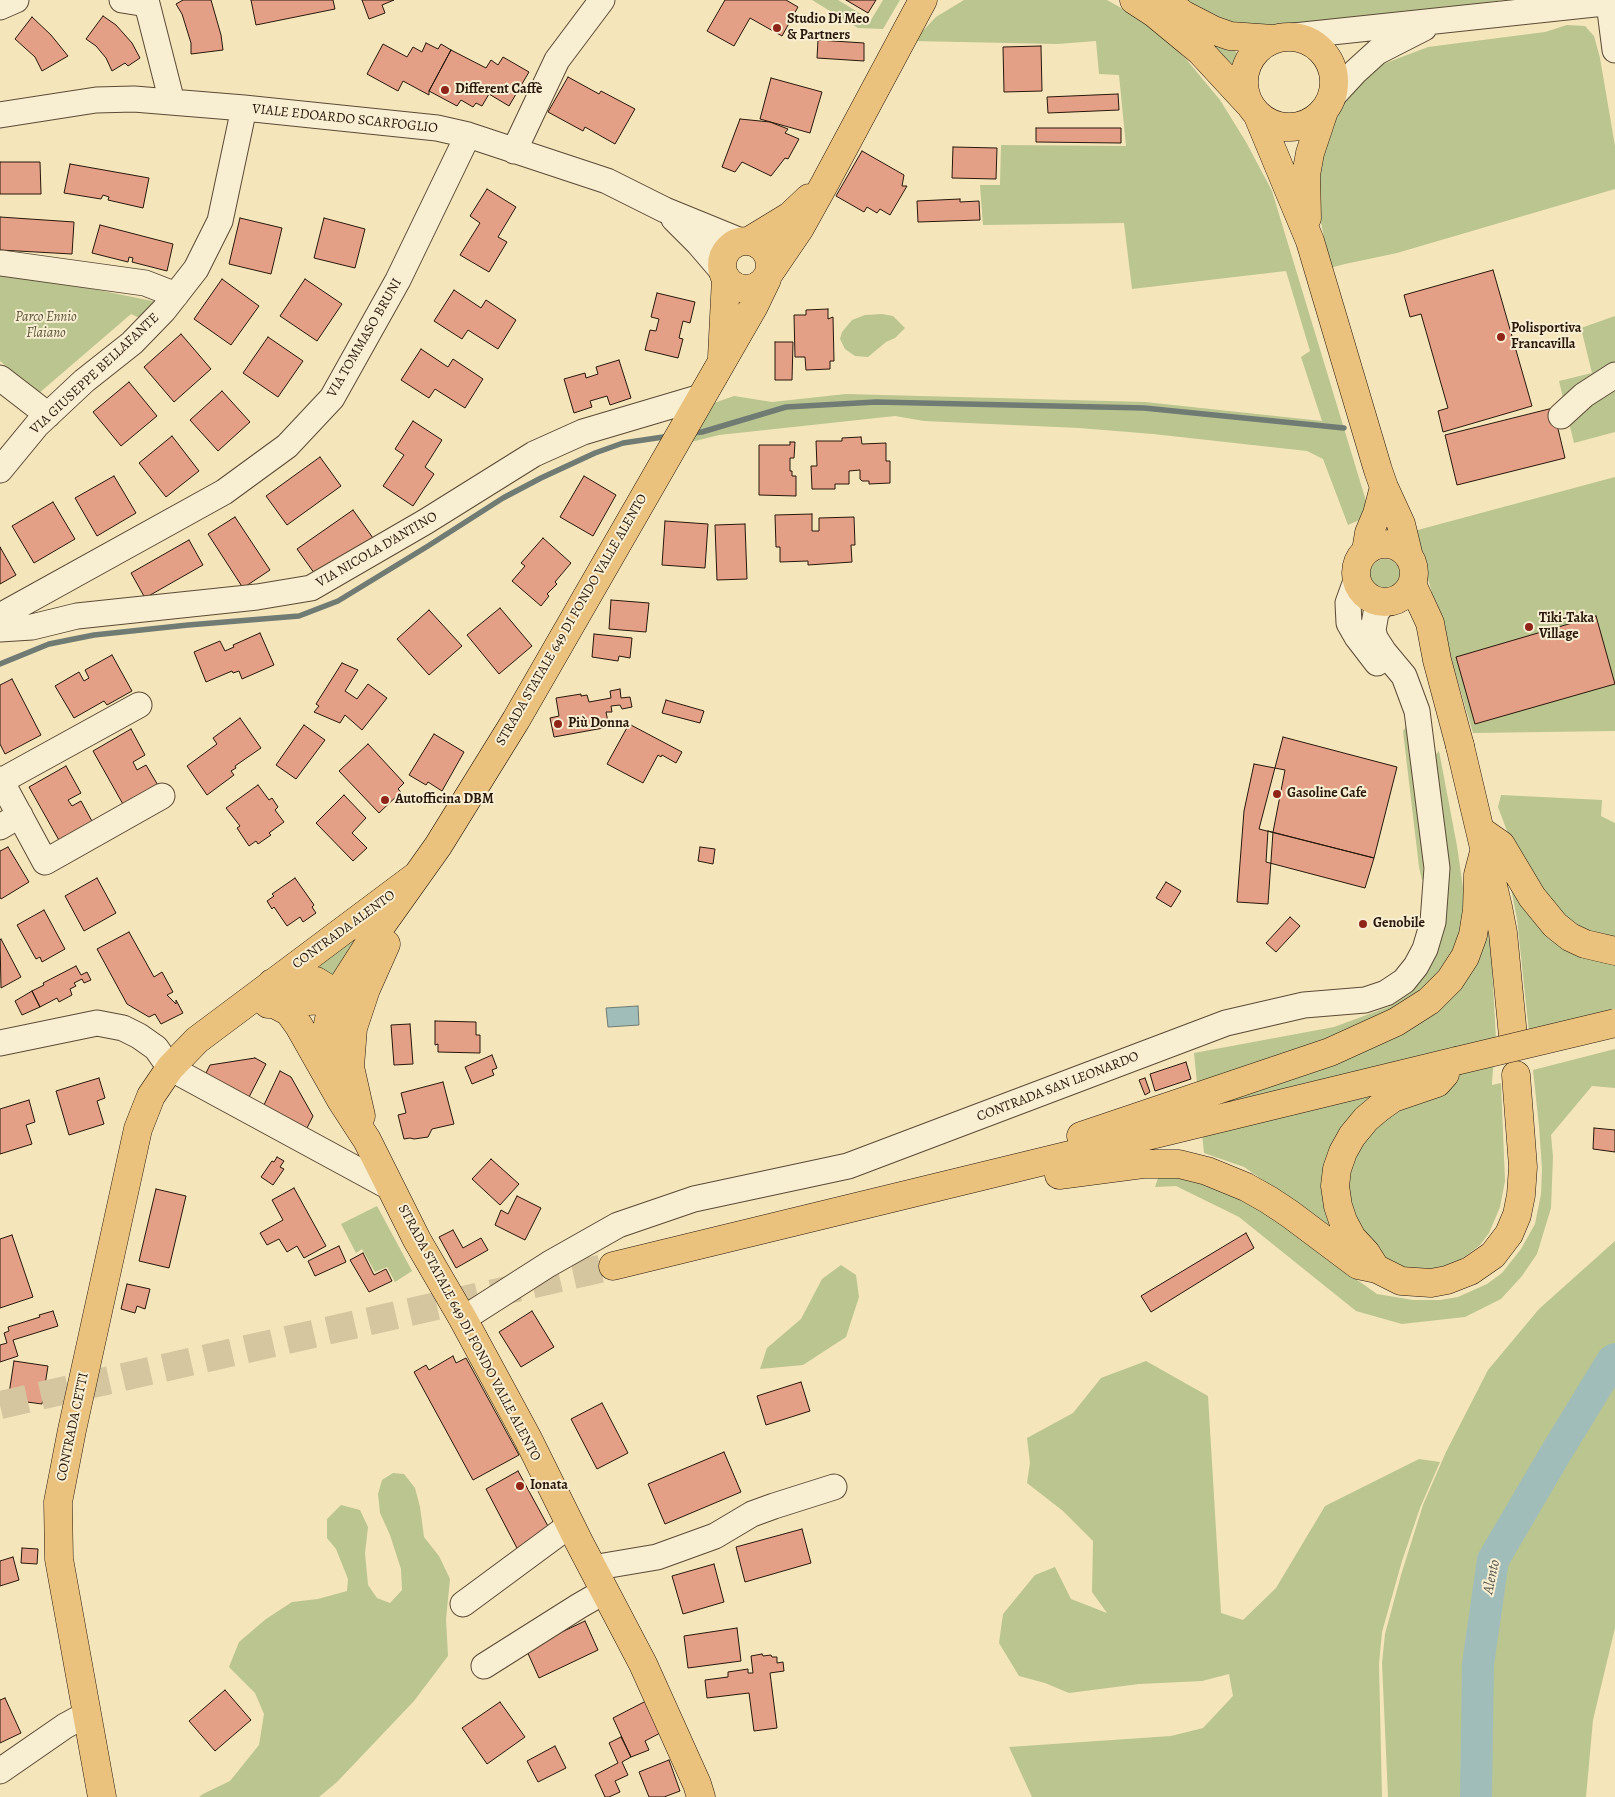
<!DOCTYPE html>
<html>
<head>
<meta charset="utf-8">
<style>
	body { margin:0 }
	canvas { display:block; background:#f4e5ba }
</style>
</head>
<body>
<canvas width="1615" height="1797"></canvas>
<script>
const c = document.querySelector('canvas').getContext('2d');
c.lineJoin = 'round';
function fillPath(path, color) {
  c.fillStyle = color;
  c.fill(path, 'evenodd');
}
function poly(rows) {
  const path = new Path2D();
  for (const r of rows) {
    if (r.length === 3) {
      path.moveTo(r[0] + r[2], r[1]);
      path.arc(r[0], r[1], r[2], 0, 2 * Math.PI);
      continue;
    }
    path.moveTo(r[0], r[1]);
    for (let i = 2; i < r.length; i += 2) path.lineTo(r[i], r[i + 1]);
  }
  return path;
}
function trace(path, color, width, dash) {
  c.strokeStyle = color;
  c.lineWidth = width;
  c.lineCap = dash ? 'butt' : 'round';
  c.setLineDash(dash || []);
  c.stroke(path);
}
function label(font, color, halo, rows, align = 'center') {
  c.font = font + ' Alegreya,serif';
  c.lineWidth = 4;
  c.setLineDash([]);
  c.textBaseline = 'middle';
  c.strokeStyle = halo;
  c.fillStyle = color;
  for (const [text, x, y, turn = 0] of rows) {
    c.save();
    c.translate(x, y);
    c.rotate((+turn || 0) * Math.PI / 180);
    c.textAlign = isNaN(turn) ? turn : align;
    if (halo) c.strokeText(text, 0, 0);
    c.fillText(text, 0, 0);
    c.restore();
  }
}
const green = poly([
	[812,0,838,0,871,20,883,0,900,0,883,29,858,28],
	[964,0,1107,0,1149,24,1186,59,1220,100,1246,142,1272,191,1366,501,1364,518,1348,525,1323,459,1307,451,1153,434,1079,428,924,421,895,416,719,435,691,442,711,404,734,396,772,402,846,394,1145,402,1322,421,1301,357,1310,351,1286,271,1132,289,1124,223,983,225,980,185,1000,185,1001,145,1126,146,1119,75,1099,74,1096,41,1057,44,913,41,936,17],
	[1175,0,1504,0,1378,17,1245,30],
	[1567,25,1585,26,1594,36,1600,58,1615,146,1615,189,1397,253,1345,264,1330,268,1315,192,1320,155,1337,109,1353,88,1378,66,1428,47,1545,32],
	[1204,43,1235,51,1238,54,1232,66],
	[0,270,162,303,148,322,131,314,38,394,0,361],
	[882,314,893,316,905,328,895,338,886,342,868,357,855,356,845,349,840,339,842,332,852,320,865,315],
	[1615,316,1615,432,1574,443,1559,381,1592,373,1581,328],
	[1615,477,1615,731,1473,733,1414,531],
	[1385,574,15],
	[1409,722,1420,812,1424,881,1422,880,1419,867,1403,731],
	[1439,751,1457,846,1466,909,1486,924,1490,932,1496,1039,1492,1081,1492,1085,1501,1083,1505,1181,1500,1207,1489,1233,1480,1245,1455,1264,1441,1270,1400,1271,1334,1229,1244,1167,1204,1153,1194,1053,1334,1027,1391,1006,1406,995,1430,955,1434,756],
	[1501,795,1602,800,1601,816,1615,823,1615,944,1579,933,1519,863,1498,807],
	[1511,888,1615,958,1615,1011,1529,1032,1517,919],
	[365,925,332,982,313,973,333,943],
	[1615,1049,1615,1088,1592,1086,1551,1135,1553,1157,1551,1208,1537,1254,1522,1276,1501,1299,1465,1317,1402,1324,1356,1311,1239,1217,1176,1186,1155,1187,1160,1172,1179,1171,1242,1196,1302,1236,1346,1272,1377,1294,1413,1300,1440,1300,1458,1297,1487,1284,1502,1273,1521,1249,1535,1224,1541,1194,1542,1169,1539,1126,1533,1070],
	[377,1206,412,1271,395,1282,387,1267,375,1272,362,1249,356,1253,341,1224],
	[1615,1241,1615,1358,1612,1360,1554,1455,1492,1560,1478,1664,1475,1797,1388,1797,1382,1663,1385,1634,1401,1575,1423,1505,1446,1452,1488,1370,1539,1309],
	[841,1265,856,1275,859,1297,846,1337,803,1365,760,1369,767,1348,801,1319,822,1279],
	[1615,1359,1615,1628,1593,1720,1586,1797,1477,1797,1479,1665,1494,1561,1555,1456],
	[1146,1361,1208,1396,1221,1613,1243,1620,1276,1588,1325,1506,1419,1459,1440,1462,1420,1508,1402,1561,1382,1632,1379,1664,1382,1797,1032,1797,1009,1747,1171,1736,1203,1728,1233,1696,1229,1674,1202,1681,1139,1684,1069,1693,1045,1683,1019,1676,999,1643,1003,1614,1035,1575,1055,1567,1071,1599,1107,1613,1092,1592,1093,1541,1063,1511,1027,1483,1030,1463,1027,1438,1073,1413,1101,1378],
	[393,1473,404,1474,415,1488,420,1507,424,1537,439,1556,450,1579,446,1619,448,1656,414,1701,337,1782,319,1797,199,1797,203,1794,230,1781,259,1745,264,1714,255,1693,229,1667,239,1642,266,1619,292,1602,318,1599,347,1591,348,1579,336,1549,327,1538,327,1519,341,1505,360,1510,368,1527,365,1553,368,1585,377,1598,390,1603,402,1590,401,1569,390,1535,380,1513,378,1494,382,1480]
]);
const water = poly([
	[638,1006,639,1025,608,1027,606,1008,638,1006]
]);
const stream = poly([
	[691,433,702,432,786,407,876,402,1144,408,1344,428],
	[0,664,49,644,94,635,188,625,299,616,338,601,428,546,503,498,541,478,595,453,623,443,670,436]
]);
const river = poly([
	[1476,1797,1478,1664,1493,1560,1554,1456,1612,1361,1615,1359]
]);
const building = poly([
	[183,0,211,0,221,35,223,50,191,54,191,43,182,14,176,4,183,0],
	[251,0,333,0,335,9,256,25,251,0],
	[362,0,394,0,382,5,385,13,369,19,362,0],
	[725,0,786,0,798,7,782,36,750,18,734,46,707,31,725,0],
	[846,0,876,0,868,13,846,0],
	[103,16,116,25,132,43,140,58,128,66,125,63,112,71,106,58,96,46,86,39,103,16],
	[32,17,51,35,68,56,42,71,35,57,15,39,32,17],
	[818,40,864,43,864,61,817,58,818,40],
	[426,43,438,49,441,44,451,50,429,91,429,95,403,81,398,91,367,74,383,44,407,57,413,47,422,52,426,43],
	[1041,46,1042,91,1004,92,1003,47,1041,46],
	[451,50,486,68,491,60,498,65,503,57,529,72,509,106,489,94,482,106,476,103,473,107,461,100,457,106,429,91,451,50],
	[568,77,599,94,601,91,635,109,615,144,585,127,583,131,548,112,568,77],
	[771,78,822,92,810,133,760,119,771,78],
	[1118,94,1119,110,1048,113,1047,97,1118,94],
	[740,119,770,122,788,129,785,133,799,139,788,159,785,158,771,176,742,162,735,172,722,167,740,119],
	[1036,128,1121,128,1121,143,1036,142,1036,128],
	[953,147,997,148,996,179,952,178,953,147],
	[862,151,904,175,902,186,907,186,890,215,880,209,877,213,867,207,864,212,836,196,862,151],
	[0,162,40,162,41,194,0,194,0,162],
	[70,164,149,178,143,208,108,200,109,197,103,195,101,199,64,193,70,164],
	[487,189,516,207,498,237,507,242,489,272,460,255,480,223,470,216,487,189],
	[960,199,960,202,979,201,980,220,918,222,917,201,960,199],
	[0,217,74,222,72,254,0,250,0,217],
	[240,218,282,228,271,274,229,264,240,218],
	[324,218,365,229,355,268,314,258,324,218],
	[100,225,173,244,167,271,132,262,133,258,129,257,128,262,92,253,100,225],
	[1493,270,1532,406,1443,432,1438,411,1448,408,1421,314,1410,317,1404,295,1493,270],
	[222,279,259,306,231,345,194,319,222,279],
	[305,279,342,304,317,341,280,316,305,279],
	[454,290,481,308,486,300,516,320,498,349,468,330,462,339,434,321,454,290],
	[657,293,695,302,690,323,683,321,679,338,683,339,678,358,645,350,650,330,656,331,659,319,651,317,657,293],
	[828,309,828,319,833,317,834,361,830,361,830,369,806,370,805,357,795,357,794,315,806,315,806,310,828,309],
	[181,334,211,369,174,402,144,367,181,334],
	[268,337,303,361,278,397,243,373,268,337],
	[775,342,793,342,792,380,775,380,775,342],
	[421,349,448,367,453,359,483,379,465,408,435,389,429,398,401,380,421,349],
	[619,360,631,398,610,405,607,396,590,401,592,407,574,413,564,379,585,373,586,378,598,374,596,367,619,360],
	[129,382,157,416,121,446,93,412,129,382],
	[222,391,250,422,218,451,190,420,222,391],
	[1553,408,1565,458,1457,485,1445,435,1553,408],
	[413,421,442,440,425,467,434,474,413,506,383,486,404,455,395,449,413,421],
	[172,436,199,471,166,497,139,463,172,436],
	[861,437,862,444,886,443,886,461,890,461,890,483,869,484,869,481,862,481,860,479,860,470,849,471,849,484,835,484,835,489,812,489,811,466,817,466,816,441,842,441,842,438,861,437],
	[790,442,795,442,794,458,790,458,790,471,792,471,792,476,796,476,796,496,759,495,759,445,790,445,790,442],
	[320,457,341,486,287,525,266,496,320,457],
	[114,476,136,513,97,536,75,498,114,476],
	[584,476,616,495,593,536,560,517,584,476],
	[53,502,75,539,34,563,12,526,53,502],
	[353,510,373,538,317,577,297,549,353,510],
	[812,514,812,531,819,531,819,518,854,517,855,545,851,545,852,562,808,565,808,561,780,562,780,547,776,547,775,515,812,514],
	[235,517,270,570,243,588,208,534,235,517],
	[665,521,708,524,705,568,662,565,665,521],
	[745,524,747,579,717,580,715,525,745,524],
	[543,538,571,563,555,582,557,584,547,594,549,596,541,606,512,581,525,566,521,563,543,538],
	[189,540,203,565,145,598,131,573,189,540],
	[0,547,16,575,0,584,0,547],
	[611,600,649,603,646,632,609,629,611,600],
	[500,608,532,646,499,674,467,635,500,608],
	[429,610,462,646,429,675,397,639,429,610],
	[1596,616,1615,684,1475,724,1456,657,1596,616],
	[260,633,274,665,242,679,239,671,233,673,232,671,206,682,194,652,220,641,225,651,234,647,233,645,260,633],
	[594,634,632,638,630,658,619,656,618,661,592,657,594,634],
	[112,655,132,691,107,705,104,701,74,718,55,686,79,672,84,681,89,678,85,670,112,655],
	[342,663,358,670,345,691,357,699,368,684,387,698,362,730,345,715,340,723,314,712,319,706,316,704,342,663],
	[12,679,41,735,5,754,0,744,0,685,12,679],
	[620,689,621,698,630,697,632,707,622,709,620,705,611,706,612,712,606,712,609,727,554,737,550,718,559,716,556,698,581,694,581,696,587,695,589,702,611,698,610,691,620,689],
	[666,700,704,711,700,723,662,713,666,700],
	[240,718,261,748,235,766,236,768,231,771,234,775,207,795,187,766,217,744,213,738,240,718],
	[629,724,682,752,676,763,662,755,661,757,658,755,643,783,607,764,629,724],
	[304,725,325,740,296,779,276,765,304,725],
	[131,729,145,755,133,762,137,770,146,765,159,787,124,806,93,751,131,729],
	[434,734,464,752,442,791,428,782,426,785,409,775,434,734],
	[1283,737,1397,767,1374,858,1259,829,1283,737],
	[368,744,404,783,398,789,401,792,379,813,339,771,368,744],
	[1254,764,1285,770,1273,832,1268,904,1237,902,1244,811,1254,764],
	[66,766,81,793,68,800,72,806,81,801,93,823,60,842,29,787,66,766],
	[258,785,269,800,272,798,278,807,275,810,284,822,269,833,271,835,258,844,256,841,249,846,237,828,240,826,226,808,258,785],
	[344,795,366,818,352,833,367,848,353,861,316,823,344,795],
	[1268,831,1374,858,1365,888,1266,862,1268,831],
	[8,847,29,882,1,899,0,897,0,851,8,847],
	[700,847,715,849,713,864,698,861,700,847],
	[97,878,116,913,84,931,65,896,97,878],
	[295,878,314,905,312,907,316,913,303,922,300,917,287,926,274,907,272,909,267,901,274,896,272,894,295,878],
	[1166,882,1181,891,1171,907,1156,898,1166,882],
	[44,910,65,949,42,962,40,957,36,959,17,925,44,910],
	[1290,917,1300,926,1276,952,1266,943,1290,917],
	[129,932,154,977,162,972,173,992,167,995,176,1004,176,1000,183,1013,161,1024,155,1014,149,1017,127,1004,97,949,129,932],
	[1,939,21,977,1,988,0,940,1,939],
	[76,966,81,975,87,972,91,980,84,983,82,979,74,983,76,986,70,989,72,995,59,1002,57,998,40,1007,32,991,44,985,43,983,76,966],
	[32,991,40,1007,22,1015,15,1001,32,991],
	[435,1021,476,1022,476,1035,480,1035,480,1053,438,1052,438,1044,435,1045,435,1021],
	[410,1024,413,1064,394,1065,391,1025,410,1024],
	[492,1055,497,1068,492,1070,494,1075,472,1084,465,1067,492,1055],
	[255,1058,266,1064,248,1099,204,1077,210,1065,255,1058],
	[1186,1062,1191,1079,1155,1091,1150,1074,1186,1062],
	[280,1071,291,1077,313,1116,307,1128,263,1107,280,1071],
	[99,1078,105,1098,97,1101,104,1124,69,1135,56,1091,99,1078],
	[1145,1078,1150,1092,1145,1095,1139,1080,1145,1078],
	[443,1082,454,1124,432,1129,428,1137,414,1139,410,1138,404,1139,398,1115,406,1113,401,1093,443,1082],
	[29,1100,35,1122,26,1125,32,1144,0,1154,0,1109,29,1100],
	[1594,1128,1615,1130,1615,1152,1593,1149,1594,1128],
	[277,1157,284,1161,280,1167,284,1169,273,1185,261,1177,272,1161,274,1162,277,1157],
	[491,1159,519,1184,500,1205,472,1179,491,1159],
	[294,1188,326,1246,304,1258,297,1246,287,1252,279,1239,267,1245,260,1233,283,1220,272,1200,294,1188],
	[156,1189,186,1196,169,1268,139,1261,156,1189],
	[517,1196,541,1208,525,1240,495,1225,501,1210,508,1214,517,1196],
	[453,1230,463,1248,481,1238,488,1250,456,1268,439,1237,453,1230],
	[1246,1233,1254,1248,1151,1312,1141,1296,1246,1233],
	[12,1235,33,1297,0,1308,0,1239,12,1235],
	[339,1246,346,1262,315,1276,308,1261,339,1246],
	[363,1253,374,1275,386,1269,392,1281,369,1292,350,1260,363,1253],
	[127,1284,150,1289,145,1309,137,1306,135,1313,121,1309,127,1284],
	[53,1311,58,1326,13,1340,18,1356,0,1362,0,1345,7,1343,4,1333,9,1331,8,1327,40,1317,39,1315,53,1311],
	[532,1311,554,1347,521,1367,499,1332,532,1311],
	[453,1356,456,1363,466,1358,519,1455,473,1480,414,1372,426,1365,429,1370,453,1356],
	[14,1361,48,1366,42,1404,27,1402,27,1409,7,1407,14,1361],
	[801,1382,810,1411,766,1425,757,1396,801,1382],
	[602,1403,628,1453,597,1469,571,1419,602,1403],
	[724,1452,741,1492,665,1524,648,1484,724,1452],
	[518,1471,549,1528,518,1550,486,1489,518,1471],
	[802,1529,811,1563,745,1582,736,1547,802,1529],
	[22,1548,38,1549,37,1564,21,1563,22,1548],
	[13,1557,19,1580,0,1586,0,1561,13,1557],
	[714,1564,724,1602,683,1614,672,1576,714,1564],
	[585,1621,598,1650,539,1678,526,1649,585,1621],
	[737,1628,741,1661,688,1668,684,1636,737,1628],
	[762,1654,763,1656,771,1655,772,1657,777,1657,777,1663,783,1662,784,1671,770,1673,777,1728,754,1731,749,1693,707,1698,705,1680,728,1677,728,1672,748,1669,748,1673,753,1673,751,1656,762,1654],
	[225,1690,251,1720,215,1751,189,1721,225,1690],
	[5,1698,21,1733,0,1743,0,1700,5,1698],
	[646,1701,662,1732,645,1741,649,1750,631,1757,613,1718,646,1701],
	[500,1702,525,1737,487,1764,462,1728,500,1702],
	[621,1737,631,1757,622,1762,628,1775,615,1781,620,1792,609,1797,605,1797,595,1775,618,1763,609,1743,621,1737],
	[555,1746,566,1768,538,1782,527,1761,555,1746],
	[669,1760,680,1791,664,1797,649,1797,639,1772,669,1760]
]);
const highwayTunnel = poly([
	[0,1405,613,1266]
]);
const minor = poly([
	[122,0,147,4],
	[146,0,172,102],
	[1609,3,1615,50],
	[0,7,16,0],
	[1294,36,1615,2],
	[1331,98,1355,72,1377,52,1424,28],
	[0,115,96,100,134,99,244,108,437,128,468,135,607,181,665,210,741,241],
	[514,151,557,60,602,0],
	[674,219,699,244,723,272],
	[1,263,145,283,176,295],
	[0,378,48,415],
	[1561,416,1584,395,1615,375],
	[0,470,37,425,84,381,132,343,164,310,196,269,220,221,244,108],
	[1357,578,1348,603,1349,623,1357,637,1377,663],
	[0,616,224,492,287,446,332,398,398,280,468,135],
	[0,629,32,627,77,616,257,597,311,588,425,522,534,454,583,432,701,397],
	[0,779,45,862,162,796],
	[1,781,139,705],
	[0,827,20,815],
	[0,1043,97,1023,123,1028,139,1036,156,1048,170,1068,391,1188],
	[463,1319,549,1264,618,1225,694,1199,848,1166,1226,1023,1304,1005,1365,1000,1386,993,1404,981,1416,966,1425,949,1433,922,1437,868,1417,711,1404,676,1384,652,1375,638,1373,630,1376,613,1384,602],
	[592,1568,657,1557,715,1536,752,1514,774,1506,834,1487],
	[463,1604,570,1525],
	[484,1666,579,1606,605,1591],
	[0,1771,65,1726,87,1714]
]);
const major = poly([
	[1134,0,1154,13,1200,51,1248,103],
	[1164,0,1184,15,1213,30,1230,36,1273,39],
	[1289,82,45],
	[1258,116,1310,241,1378,470,1384,487,1401,524,1409,557],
	[1307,218,1306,175,1310,153,1324,111],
	[746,265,24],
	[749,241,790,216,809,198],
	[770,272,800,228,825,183,923,0],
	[722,357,726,278],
	[1385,573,29],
	[1366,551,1369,533,1377,514,1384,487],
	[1412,584,1430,623,1437,660,1460,746],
	[272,983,293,980,316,981,337,994,345,1003],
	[272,1003,289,1012,299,1026,341,1100,367,1140,417,1240,463,1319,528,1439,579,1542,643,1664,697,1784,701,1797],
	[268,1004,322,1000,349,988],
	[327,1072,325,1043,327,1029,330,1014,337,994,374,936,438,846,516,720,754,306,767,279],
	[361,1116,350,1067,353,1028,366,989,386,944],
	[102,1797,59,1559,58,1502,72,1430,138,1129,151,1096,170,1068,197,1040,416,876]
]);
const highway = poly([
	[1460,746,1498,907,1503,933,1513,1036],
	[1481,831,1501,845,1532,897,1555,925,1570,937,1585,944,1615,951],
	[1081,1136,1330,1052,1396,1022,1429,1001,1450,980,1465,957,1473,935,1477,910,1478,875,1485,848],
	[1059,1175,1143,1164,1179,1164,1207,1171,1246,1187,1269,1200,1290,1214,1358,1265,1377,1269,1401,1281,1431,1283,1447,1280,1470,1271,1493,1255,1509,1234,1517,1215,1521,1195,1523,1167,1516,1075],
	[1373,1264,1366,1253,1352,1238,1343,1221,1338,1206,1335,1186,1337,1169,1343,1152,1352,1136,1366,1119,1379,1108,1393,1098,1437,1083,1445,1074],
	[613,1266,1456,1061]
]);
const highwayBridge = poly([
	[1456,1061,1615,1023]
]);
const markers = [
	[777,28,5,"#8f2418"],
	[445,90,5,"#8f2418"],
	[1501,337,5,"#8f2418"],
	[1529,627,5,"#8f2418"],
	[558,724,5,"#8f2418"],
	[1277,794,5,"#8f2418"],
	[385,800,5,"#8f2418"],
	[1363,924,5,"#8f2418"],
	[520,1486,5,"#8f2418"]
];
const poiNames = [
	["Studio Di Meo",787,20],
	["& Partners",787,36],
	["Different Caffè",455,90],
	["Polisportiva",1511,329],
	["Francavilla",1511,345],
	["Tiki-Taka",1539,619],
	["Village",1539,635],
	["Più Donna",568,724],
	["Gasoline Cafe",1287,794],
	["Autofficina DBM",395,800],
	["Genobile",1373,924],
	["Ionata",530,1486]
];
const streetNames = [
	["VIALE EDOARDO SCARFOGLIO",345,119,6],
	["VIA TOMMASO BRUNI",365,338,-60],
	["VIA GIUSEPPE BELLAFANTE",95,374,-43],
	["VIA NICOLA D'ANTINO",377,550,-30],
	["STRADA STATALE 649 DI FONDO VALLE ALENTO",572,620,-60],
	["CONTRADA ALENTO",344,930,-36],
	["CONTRADA SAN LEONARDO",1058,1087,-21],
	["STRADA STATALE 649 DI FONDO VALLE ALENTO",469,1333,62],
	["CONTRADA CETTI",73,1427,-78]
];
const parkNames = [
	["Parco Ennio",46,318],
	["Flaiano",46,334]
];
const waterNames = [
	["Alento",1492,1577,-78]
];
fillPath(green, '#bbc590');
fillPath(water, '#a0bdba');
trace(water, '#707b74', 1);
trace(stream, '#707b74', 5.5);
trace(river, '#a0bdba', 32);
fillPath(building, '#e4a086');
trace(building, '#28170a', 1);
trace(highwayTunnel, '#d5c6a0', 28, [28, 14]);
trace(minor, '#5b4a36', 27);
trace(major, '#28170a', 29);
trace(highway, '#28170a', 29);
trace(minor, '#f8eed2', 25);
trace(major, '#eac27d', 28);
trace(highway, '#eac27d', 28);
trace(highwayBridge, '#28170a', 29, []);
trace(highwayBridge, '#eac27d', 28);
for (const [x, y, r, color] of markers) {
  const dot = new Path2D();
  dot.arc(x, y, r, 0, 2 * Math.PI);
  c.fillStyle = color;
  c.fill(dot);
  trace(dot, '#f8eed2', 2);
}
label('bold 14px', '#28170a', '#f8eed2', poiNames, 'left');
label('14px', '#28170a', '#f8eed2', streetNames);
label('italic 14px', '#5b5439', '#f8eed2', parkNames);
label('italic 15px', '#525148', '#f8eed2', waterNames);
</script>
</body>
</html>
